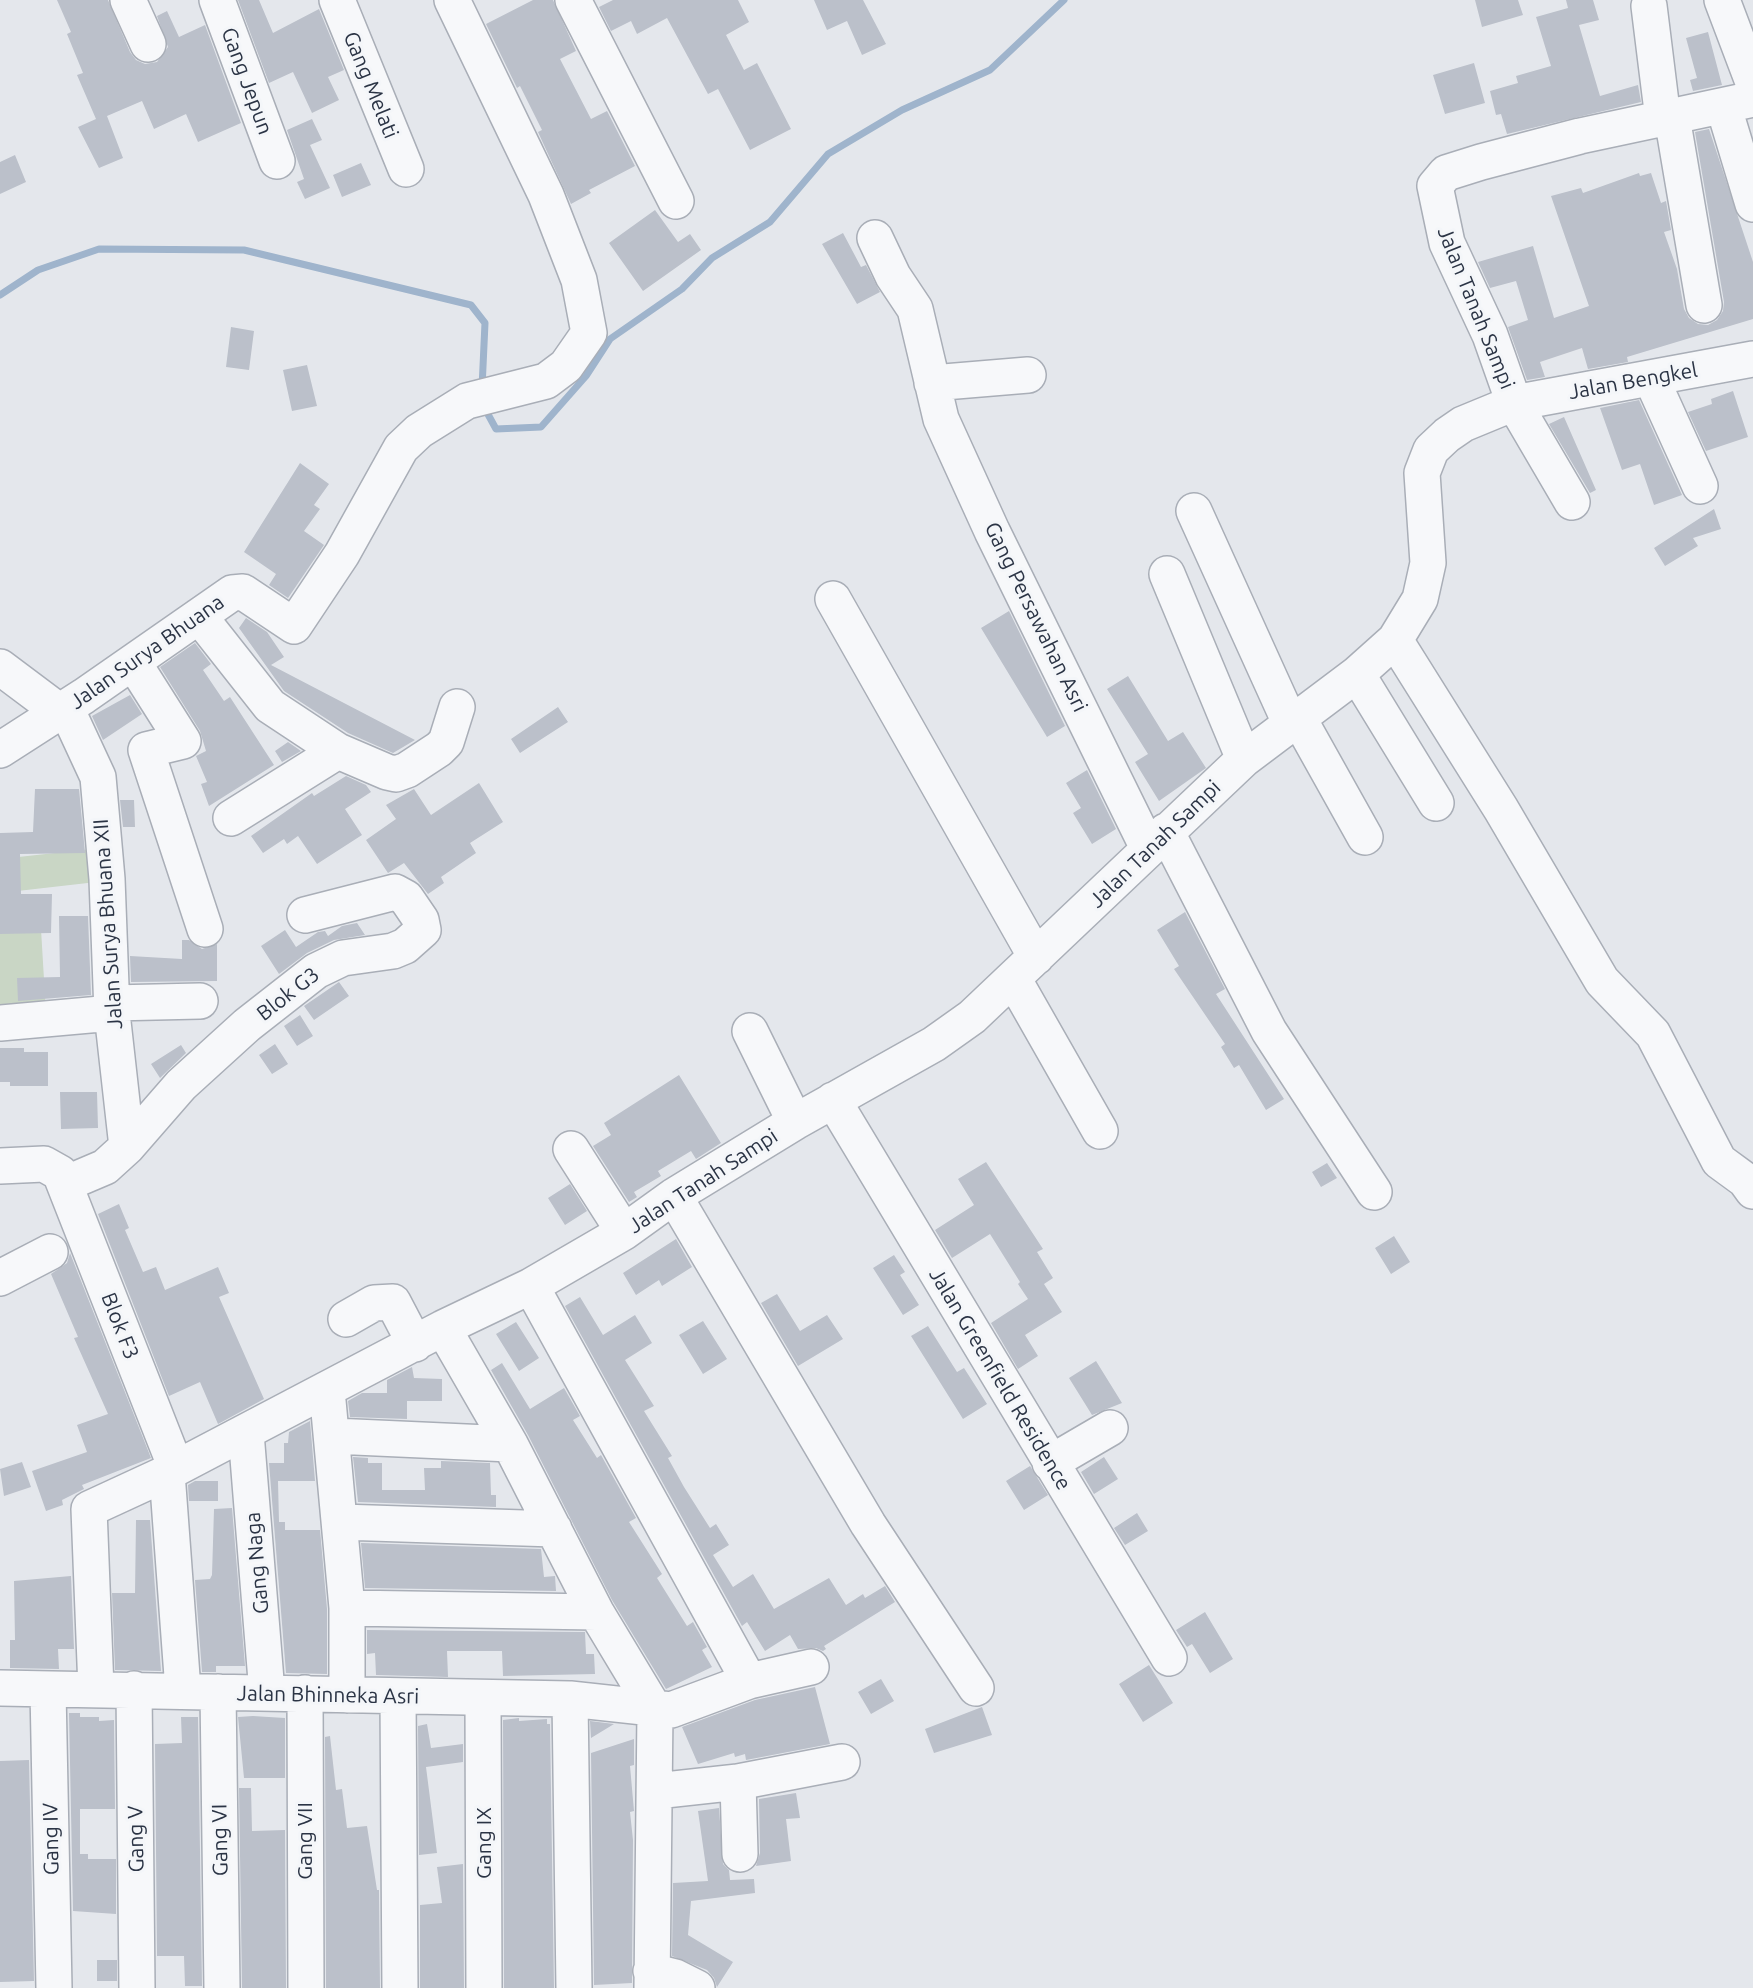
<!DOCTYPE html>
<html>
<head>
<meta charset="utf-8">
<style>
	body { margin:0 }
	canvas { display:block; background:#e4e7ec }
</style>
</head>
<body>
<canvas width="1753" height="1988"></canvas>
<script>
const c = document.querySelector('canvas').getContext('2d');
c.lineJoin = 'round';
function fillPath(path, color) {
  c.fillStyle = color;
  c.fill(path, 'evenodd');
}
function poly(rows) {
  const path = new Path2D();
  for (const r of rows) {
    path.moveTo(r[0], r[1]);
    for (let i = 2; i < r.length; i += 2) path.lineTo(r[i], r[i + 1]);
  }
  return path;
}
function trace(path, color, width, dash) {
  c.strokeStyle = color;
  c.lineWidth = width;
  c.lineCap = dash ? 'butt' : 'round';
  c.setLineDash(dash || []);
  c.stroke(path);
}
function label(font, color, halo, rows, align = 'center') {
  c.font = font + ' Ubuntu,sans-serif';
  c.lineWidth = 6;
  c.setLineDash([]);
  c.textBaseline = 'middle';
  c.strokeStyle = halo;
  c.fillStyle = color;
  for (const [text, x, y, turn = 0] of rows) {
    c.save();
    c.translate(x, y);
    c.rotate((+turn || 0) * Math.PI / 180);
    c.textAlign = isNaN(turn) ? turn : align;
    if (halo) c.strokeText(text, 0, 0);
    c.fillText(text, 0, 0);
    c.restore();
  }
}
const green = poly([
	[110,847,114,880,0,893,0,859],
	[41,929,46,1013,0,1012,0,931]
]);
const stream = poly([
	[0,295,38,270,99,249,244,250,471,305,485,323,482,388],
	[484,407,496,429,541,427,586,376,610,339,682,289,712,258,770,222,828,154,902,110,990,70,1064,0]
]);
const building = poly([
	[57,0,108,0,130,52,136,60,145,64,157,62,168,47,157,16,167,11,179,37,205,25,241,123,198,142,186,114,154,129,142,101,107,116,123,158,99,168,78,127,96,119,77,75,83,73,67,34,71,32],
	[238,0,259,0,273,33,319,9,344,70,328,77,339,100,312,113,293,72,269,83],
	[533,0,553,0,576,51,560,59,591,119,607,111,635,166,589,190,591,193,571,204,538,132,542,130,520,86,517,88,486,24],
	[613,0,738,0,749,22,726,35,744,70,757,63,791,129,750,150,718,89,708,94,667,18,637,34,631,21,611,31,599,7],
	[814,0,863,0,886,44,862,55,847,21,827,30],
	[1475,0,1518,0,1523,15,1482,27],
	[1566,0,1593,0,1599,20,1579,25,1600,96,1638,85,1641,102,1507,134,1501,114,1496,115,1490,91,1518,83,1516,76,1551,66,1536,17,1568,8],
	[1708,32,1722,85,1693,91,1690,80,1697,78,1686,38],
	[1474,63,1485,103,1445,114,1433,75],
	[312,119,322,140,310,145,330,188,305,199,297,182,304,179,287,130],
	[1709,129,1753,262,1753,319,1627,357,1628,362,1588,369,1582,348,1540,362,1545,377,1527,380,1508,327,1528,320,1516,281,1490,288,1478,262,1533,246,1554,318,1589,306,1551,196,1581,188,1583,193,1639,173,1640,176,1651,173,1661,203,1666,201,1671,230,1664,232,1677,269,1684,309,1689,318,1698,324,1708,325,1717,320,1723,311,1724,302,1695,132],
	[15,155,26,182,0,194,0,162],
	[361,163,371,185,342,197,333,175],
	[655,210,678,242,690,234,701,250,643,291,609,243],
	[843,233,861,267,866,265,880,292,857,304,822,244],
	[231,327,254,331,249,370,226,367],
	[307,365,317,406,292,411,283,370],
	[1733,391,1748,437,1706,451,1688,412,1712,404,1711,399],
	[1639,400,1682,495,1654,505,1640,464,1622,470,1600,408],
	[1564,417,1596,490,1590,493,1549,424],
	[300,463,329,484,314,505,320,509,304,531,324,545,288,598,269,585,276,574,244,552],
	[1714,509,1721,529,1693,538,1698,546,1665,566,1654,548],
	[1009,611,1065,726,1047,737,981,628],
	[246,618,267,632,284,657,271,665,415,740,393,753,348,733,284,691,239,628],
	[195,643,211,664,203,670,224,701,230,697,274,765,209,806,201,784,207,782,196,756,206,751,200,731,160,667],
	[1128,676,1168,741,1183,732,1206,768,1159,801,1135,762,1148,754,1107,689],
	[130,695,142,714,103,740,92,716],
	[558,707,568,722,520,753,511,739],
	[288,742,301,751,282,762,275,751],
	[1087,770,1116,829,1092,844,1073,813,1081,808,1066,783],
	[346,776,366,785,371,792,345,809,362,835,317,864,298,836,287,844,284,839,263,853,251,836,312,793,314,796],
	[479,783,503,822,470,843,476,853,441,877,444,883,428,894,404,863,388,873,366,840,396,819,386,805,414,789,431,815],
	[35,789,79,789,85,853,20,854,21,894,52,894,51,933,0,934,0,833,33,832],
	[120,800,134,800,135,827,123,827],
	[1185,912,1225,989,1216,994,1284,1099,1266,1110,1239,1065,1234,1068,1221,1047,1225,1044,1174,969,1179,966,1157,930],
	[59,916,88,916,91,995,18,1001,17,978,60,977],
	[357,923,365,935,334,940,307,953,279,974,261,946,285,930,296,947,318,932,325,931,328,936,342,926],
	[182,940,189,940,202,949,217,944,217,981,131,982,130,956,182,959],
	[339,982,349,996,314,1020,304,1006],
	[300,1015,313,1036,297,1046,284,1026],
	[275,1044,288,1064,272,1074,259,1055],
	[181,1045,186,1053,160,1078,151,1064],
	[0,1048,24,1048,24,1052,48,1052,48,1086,10,1086,10,1082,0,1082],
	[679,1075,721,1143,696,1159,691,1151,658,1171,661,1176,634,1192,637,1197,629,1202,593,1146,611,1135,604,1123],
	[60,1092,97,1092,98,1128,61,1129],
	[986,1162,1043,1249,1037,1252,1053,1278,1044,1284,1062,1312,1025,1335,1038,1356,1018,1369,991,1323,1028,1299,1018,1284,1020,1282,990,1234,952,1258,935,1230,974,1205,958,1179],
	[1327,1163,1337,1178,1321,1187,1312,1172],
	[570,1184,587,1211,565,1225,548,1198],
	[119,1204,129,1228,125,1230,143,1272,156,1267,165,1290,218,1267,229,1293,219,1297,264,1399,218,1424,200,1382,169,1396,98,1214],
	[1394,1236,1410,1262,1391,1274,1375,1248],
	[676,1239,692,1267,662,1286,659,1280,636,1295,623,1273],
	[70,1253,151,1458,82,1485,84,1489,62,1500,63,1505,46,1511,32,1471,87,1452,77,1425,108,1414,74,1338,78,1337,51,1274,67,1263],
	[894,1255,905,1272,900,1275,919,1305,903,1315,873,1268],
	[777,1294,800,1331,827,1315,843,1339,798,1366,761,1303],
	[580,1297,603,1335,635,1315,652,1343,625,1360,654,1406,644,1411,672,1456,668,1458,684,1487,710,1528,716,1524,729,1545,713,1555,733,1587,753,1574,774,1609,829,1578,846,1605,863,1594,865,1598,885,1586,895,1602,824,1646,826,1649,823,1651,816,1648,798,1649,790,1635,765,1651,747,1622,742,1626,565,1306],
	[703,1321,727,1359,703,1374,679,1335],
	[516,1322,539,1358,519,1371,496,1334],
	[928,1326,957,1372,964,1368,987,1404,963,1419,911,1336],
	[1096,1361,1122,1403,1092,1415,1069,1378],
	[502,1363,530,1409,564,1388,580,1416,573,1420,597,1458,601,1455,636,1518,629,1522,662,1574,657,1578,687,1626,693,1622,707,1647,702,1650,712,1667,666,1689,612,1600,528,1435,491,1370],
	[412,1367,414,1378,442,1379,442,1401,407,1401,407,1419,350,1417,348,1401,362,1393,387,1393,387,1380],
	[310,1421,315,1481,278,1481,279,1522,285,1522,285,1530,320,1530,327,1609,327,1674,286,1673,269,1463,284,1463,284,1443,288,1443,289,1432],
	[353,1457,368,1458,368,1463,382,1463,382,1490,425,1490,424,1468,441,1468,441,1461,490,1463,491,1495,496,1495,496,1507,358,1502],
	[1104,1457,1118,1479,1094,1494,1081,1472],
	[22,1462,31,1487,4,1496,0,1469],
	[1030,1466,1048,1495,1024,1510,1006,1481],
	[195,1481,218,1481,218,1501,189,1501,188,1485],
	[232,1508,245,1666,216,1666,216,1672,202,1672,195,1580,210,1579,212,1575,214,1509],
	[1137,1513,1148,1531,1125,1545,1114,1528],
	[136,1520,150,1520,161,1671,115,1670,112,1593,135,1593],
	[361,1543,541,1549,544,1577,555,1576,556,1591,365,1588],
	[71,1576,74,1649,58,1649,59,1669,10,1668,10,1640,15,1640,14,1581],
	[1205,1612,1233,1659,1210,1673,1192,1644,1187,1647,1176,1630],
	[367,1630,585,1632,586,1654,594,1654,595,1674,503,1676,502,1651,447,1651,448,1677,376,1675,375,1653,367,1654],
	[1149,1665,1173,1703,1143,1722,1119,1684],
	[881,1679,894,1701,871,1714,858,1692],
	[815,1687,830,1744,746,1760,745,1754,735,1757,734,1753,698,1764,682,1727,755,1700],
	[982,1707,992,1735,934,1753,925,1729],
	[69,1713,80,1713,80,1717,99,1717,99,1721,114,1720,115,1809,80,1809,80,1854,88,1854,88,1859,116,1859,116,1914,73,1911],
	[253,1716,285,1718,285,1778,244,1778,238,1717],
	[181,1717,198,1717,202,1986,185,1986,184,1956,157,1956,155,1744,182,1743],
	[519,1718,519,1721,547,1719,547,1724,550,1724,554,1988,504,1988,503,1720],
	[590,1721,614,1724,591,1738],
	[427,1724,431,1748,463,1744,463,1762,426,1767,437,1853,419,1855,418,1726],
	[330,1736,336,1790,342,1789,347,1828,367,1826,377,1890,379,1890,380,1988,326,1988,325,1737],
	[634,1739,634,1765,630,1766,634,1811,630,1812,633,1840,632,1983,594,1985,591,1753],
	[29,1760,34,1981,0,1982,0,1761],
	[239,1788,251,1788,252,1831,285,1830,286,1988,242,1988],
	[796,1793,800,1818,786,1819,791,1861,756,1866,760,1853,759,1799],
	[719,1808,723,1864,729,1870,730,1880,754,1879,755,1893,691,1901,688,1935,733,1962,717,1987,714,1978,707,1970,672,1956,673,1883,708,1881,698,1811],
	[463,1864,464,1988,420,1988,420,1905,442,1903,437,1867],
	[97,1960,117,1960,117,1981,97,1981]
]);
const minor = poly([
	[128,0,148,44],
	[217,0,277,161],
	[337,0,406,169],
	[573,0,676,201],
	[1722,0,1753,82],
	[1649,6,1663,119],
	[1724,108,1753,204],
	[1672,117,1704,305],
	[875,238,893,276,915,309,941,419,992,531,1148,848],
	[1651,378,1700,486],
	[932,383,1028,375],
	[1572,502,1514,403,1490,335,1447,243,1435,186,1446,173,1481,162,1580,136,1753,99],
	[1194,511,1291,725],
	[1167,574,1244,759],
	[833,599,1036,957],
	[199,616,270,706,338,751,387,772,396,774,407,770,439,749,446,742,457,707],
	[1395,640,1501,809,1602,981,1653,1034,1719,1161,1745,1180,1753,1191],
	[133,662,183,741,146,750,205,929],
	[0,667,60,712],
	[1357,674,1436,803],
	[66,708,98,777,107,879,112,1013,127,1147],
	[1299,719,1365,837],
	[0,750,84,696,232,593,243,592,294,626,342,554,401,448,419,431,467,401,546,381,566,366,589,333,579,280,546,195,452,0],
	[231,818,338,751],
	[1166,831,1269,1031,1374,1192],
	[1014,980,1100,1131],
	[112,1003,200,1001],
	[0,1023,112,1013],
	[750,1031,795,1122],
	[833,1100,1169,1658],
	[571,1149,624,1232],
	[0,1166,44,1164,60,1173,176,1468],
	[65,1184,105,1167,127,1147,181,1085,247,1025,316,971,343,958,393,951,405,946,423,930,421,920,406,898,395,892,305,915],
	[674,1196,868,1524,976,1688],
	[0,1278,50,1252],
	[531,1286,749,1681],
	[346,1319,374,1303,393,1302,415,1344],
	[443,1328,510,1444,596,1612,655,1710,652,1988],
	[327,1390,347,1608,347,1695],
	[246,1433,267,1693],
	[333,1436,510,1444],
	[1050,1463,1110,1428],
	[167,1473,183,1690],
	[341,1522,554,1529],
	[347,1608,596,1612],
	[0,1688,570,1699,671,1710,749,1681,811,1667],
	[96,1689,89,1509,167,1473,443,1328,531,1286,624,1232,674,1196,795,1122,934,1044,972,1017,1244,759,1357,674,1395,640,1420,599,1428,563,1422,473,1431,450,1447,435,1463,424,1514,403,1753,359],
	[134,1689,137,1988],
	[48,1690,54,1988],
	[218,1692,222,1988],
	[305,1693,306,1988],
	[398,1697,400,1988],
	[483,1698,484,1988],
	[570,1699,574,1988],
	[738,1782,740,1854],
	[656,1791,738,1782,842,1762],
	[651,1971,675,1977,697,1988]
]);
const streetNames = [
	["Gang Jepun",247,81,70],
	["Gang Melati",371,85,68],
	["Jalan Tanah Sampi",1476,308,68],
	["Jalan Bengkel",1633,381,-10],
	["Gang Persawahan Asri",1036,617,64],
	["Jalan Surya Bhuana",147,652,-35],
	["Jalan Tanah Sampi",1155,844,-44],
	["Jalan Surya Bhuana XII",108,924,-94],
	["Blok G3",288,994,-38],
	["Jalan Tanah Sampi",703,1181,-33],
	["Blok F3",120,1326,69],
	["Jalan Greenfield Residence",1000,1379,59],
	["Gang Naga",257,1563,-95],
	["Jalan Bhinneka Asri",328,1695,1],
	["Gang IV",51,1839,-91],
	["Gang V",136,1839,-91],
	["Gang VI",220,1840,-91],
	["Gang VII",305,1841,-90],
	["Gang IX",484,1843,-90]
];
fillPath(green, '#c9d6c5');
trace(stream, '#9fb4cc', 7);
fillPath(building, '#bbc0ca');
trace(minor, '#a9aeb7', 38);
trace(minor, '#f7f8fa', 35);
label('21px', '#2b3445', '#f4f6f9', streetNames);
</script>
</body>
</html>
